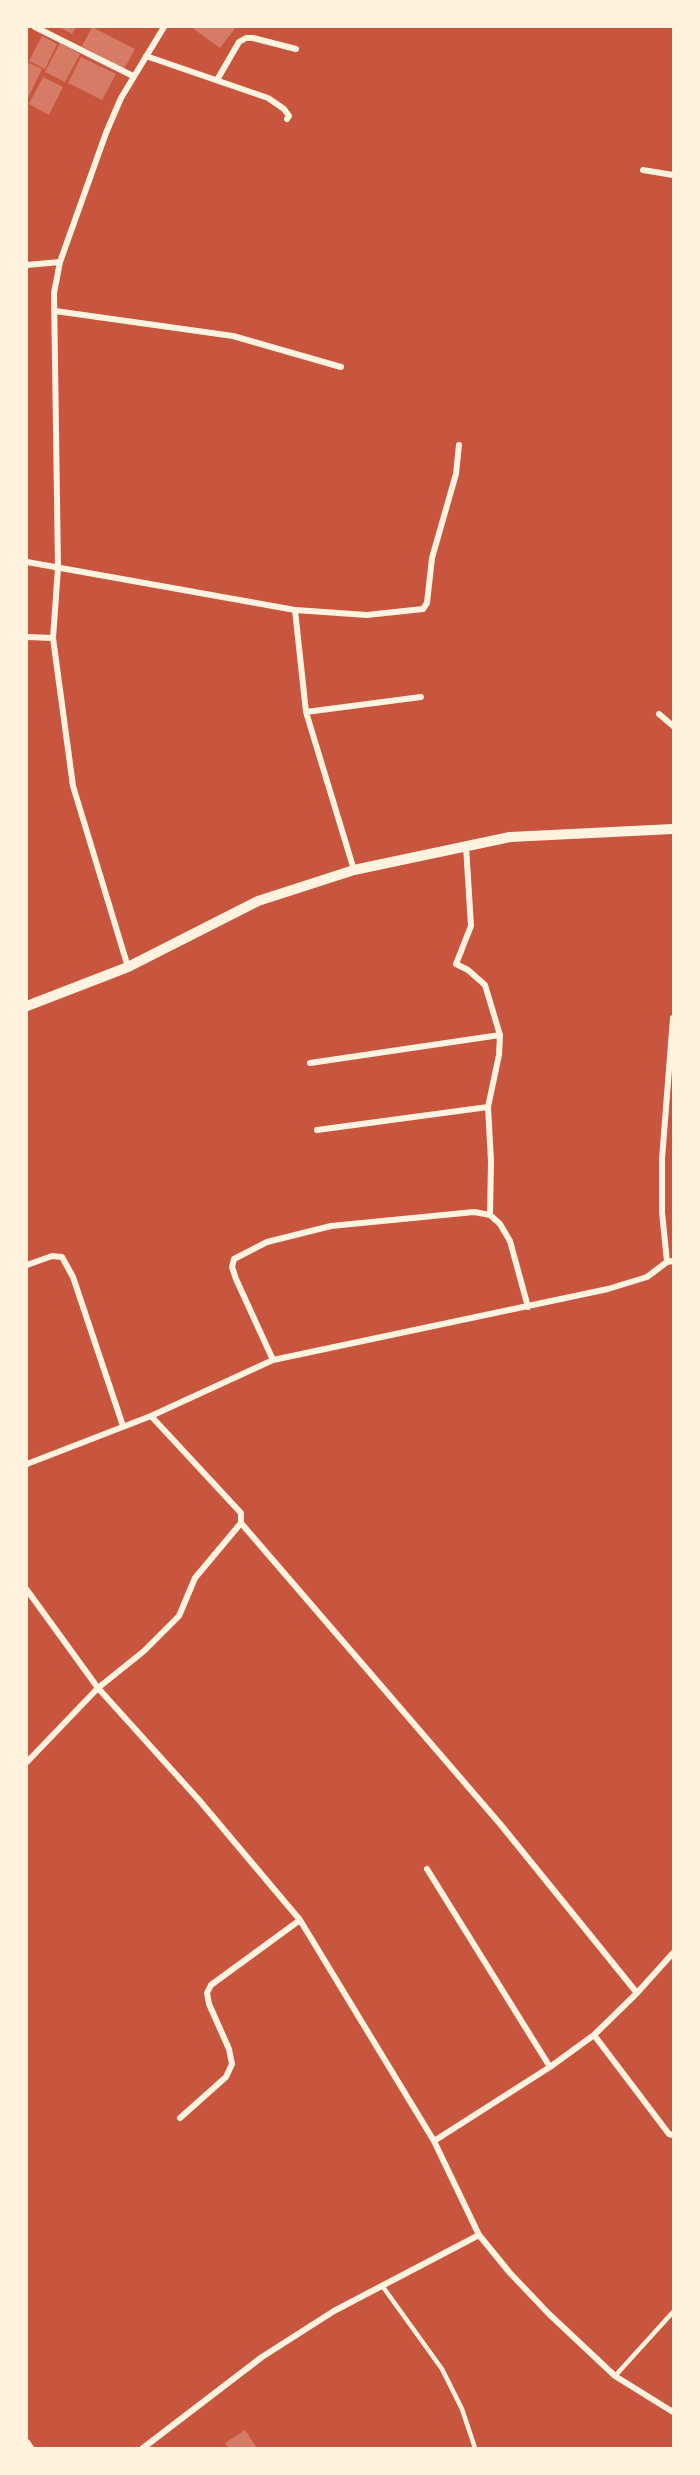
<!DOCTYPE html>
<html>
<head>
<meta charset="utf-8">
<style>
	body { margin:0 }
	#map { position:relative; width:700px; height:2475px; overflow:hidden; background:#c8553d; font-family:Jost,sans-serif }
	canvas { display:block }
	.frame { position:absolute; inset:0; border:28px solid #fff3e0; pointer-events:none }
</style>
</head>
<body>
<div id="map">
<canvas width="700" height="2475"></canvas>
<div class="frame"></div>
</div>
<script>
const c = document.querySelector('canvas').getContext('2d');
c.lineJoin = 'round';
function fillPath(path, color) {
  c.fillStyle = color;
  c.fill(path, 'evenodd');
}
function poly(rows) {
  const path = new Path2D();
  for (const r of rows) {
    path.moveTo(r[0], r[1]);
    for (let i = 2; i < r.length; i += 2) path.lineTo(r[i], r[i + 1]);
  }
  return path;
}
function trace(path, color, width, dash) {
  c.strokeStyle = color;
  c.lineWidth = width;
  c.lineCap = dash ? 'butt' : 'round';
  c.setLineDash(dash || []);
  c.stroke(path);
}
const building = poly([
	[59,27,76,27,72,34],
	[92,27,135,49,124,69,82,46],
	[191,27,236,27,220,48],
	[42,36,57,44,45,69,29,61],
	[60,43,80,54,65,82,45,72],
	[81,57,116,74,102,100,68,83],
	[27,62,42,69,27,100],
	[43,77,63,87,49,115,29,104],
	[245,2430,257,2448,229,2448,225,2443]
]);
const service = poly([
	[383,2287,442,2369,462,2409,475,2448],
	[615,2376,673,2312]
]);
const minor = poly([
	[35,27,133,76],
	[146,56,268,98,284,109,289,116,287,119],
	[217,80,239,42,246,38,253,38,296,49],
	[643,170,673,175],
	[27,265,60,262],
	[55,311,233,336,341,367],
	[27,562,295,610,367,615,423,609,427,603,432,558,456,474,459,445],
	[295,610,306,712,354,870],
	[27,637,53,638],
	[306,712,421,697],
	[659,714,673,726],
	[466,846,471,926,456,964,468,970,485,985,500,1035,499,1055,488,1107,491,1161,490,1215],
	[128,967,73,786,53,638,58,568,54,293,60,262,106,133,121,98,164,27],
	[310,1063,500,1035],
	[317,1130,488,1107],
	[667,1262,662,1212,662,1159,673,1018],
	[27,1265,52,1256,62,1257,73,1277,123,1426],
	[273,1360,236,1279,232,1267,234,1259,267,1242,331,1226,474,1212,490,1215,500,1224,510,1241,528,1307],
	[151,1416,241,1513,241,1523,501,1825,637,1993],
	[27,1464,151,1416,273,1360,608,1289,647,1277,667,1262,673,1261],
	[27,1590,98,1688,199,1800,300,1920,434,2141,479,2235,510,2273,549,2314,615,2376,673,2412],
	[27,1762,98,1688,144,1651,179,1616,195,1578,241,1523],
	[427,1869,550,2067],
	[594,2035,669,2134,673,2135],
	[180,2118,226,2077,232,2064,229,2049,209,2004,207,1993,211,1985,300,1920],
	[434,2141,550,2067,594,2035,637,1993,673,1953],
	[27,2442,31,2448],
	[143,2448,262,2357,334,2311,479,2235]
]);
const tertiary = poly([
	[27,1006,128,967,258,901,354,870,510,837,673,829]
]);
fillPath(building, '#d67c66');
trace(service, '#fff3e0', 4.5);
trace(minor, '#fff3e0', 6);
trace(tertiary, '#fff3e0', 10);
</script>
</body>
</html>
